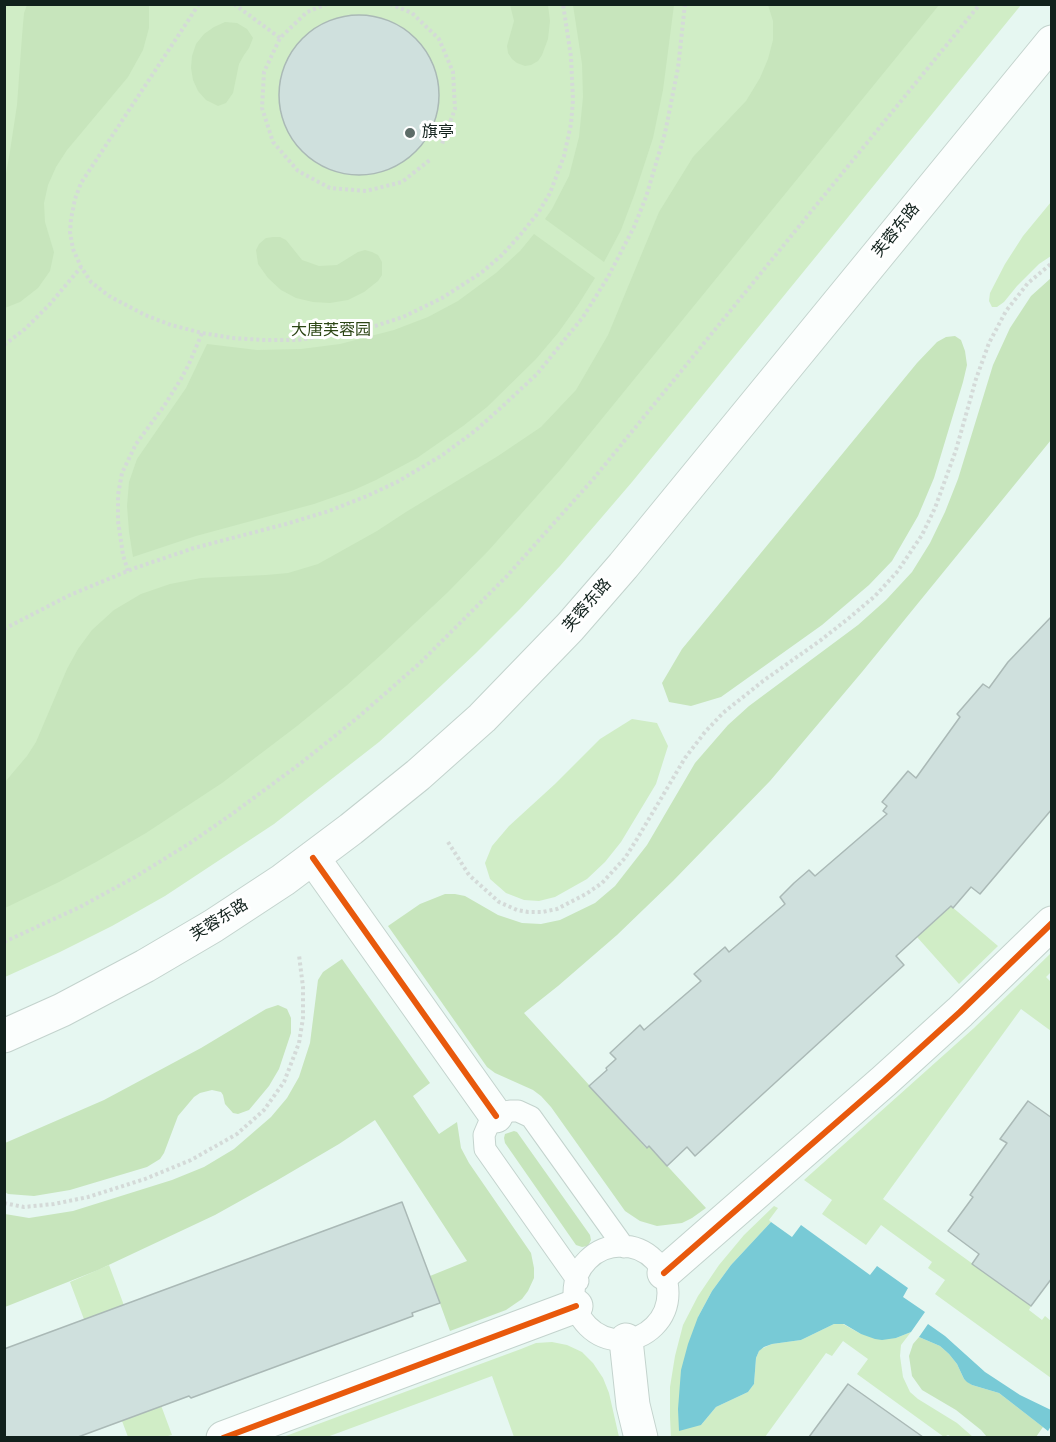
<!DOCTYPE html>
<html>
<head>
<meta charset="utf-8">
<style>
	body { margin:0 }
	#map { position:relative; width:1056px; height:1442px; overflow:hidden; background:#e6f7f1; font-family:"Source Sans 3",sans-serif }
	canvas { display:block }
	.frame { position:absolute; inset:0; border:6px solid #11211c; pointer-events:none }
</style>
</head>
<body>
<div id="map">
<canvas width="1056" height="1442"></canvas>
<div class="frame"></div>
</div>
<script>
const c = document.querySelector('canvas').getContext('2d');
c.lineJoin = 'round';
function fillPath(path, color) {
  c.fillStyle = color;
  c.fill(path, 'evenodd');
}
function poly(rows) {
  const path = new Path2D();
  for (const r of rows) {
    if (r.length === 3) {
      path.moveTo(r[0] + r[2], r[1]);
      path.arc(r[0], r[1], r[2], 0, 2 * Math.PI);
      continue;
    }
    path.moveTo(r[0], r[1]);
    for (let i = 2; i < r.length; i += 2) path.lineTo(r[i], r[i + 1]);
  }
  return path;
}
function trace(path, color, width, dash) {
  c.strokeStyle = color;
  c.lineWidth = width;
  c.lineCap = dash ? 'butt' : 'round';
  c.setLineDash(dash || []);
  c.stroke(path);
}
function label(font, color, halo, rows, align = 'center') {
  c.font = font + ' "Source Sans 3","Noto Sans SC",sans-serif';
  c.lineWidth = 6;
  c.setLineDash([]);
  c.textBaseline = 'middle';
  c.strokeStyle = halo;
  c.fillStyle = color;
  for (const [text, x, y, turn = 0] of rows) {
    c.save();
    c.translate(x, y);
    c.rotate((+turn || 0) * Math.PI / 180);
    c.textAlign = isNaN(turn) ? turn : align;
    if (halo) c.strokeText(text, 0, 0);
    c.fillText(text, 0, 0);
    c.restore();
  }
}
const green = poly([
	[5,5,1021,5,632,482,560,566,520,609,476,653,428,698,379,742,274,824,165,896,112,926,60,952,5,977],
	[1051,202,1051,256,1039,264,1017,286,1004,302,997,307,992,307,989,301,990,293,1005,264,1023,236],
	[632,719,657,723,668,746,656,784,621,842,605,862,587,879,555,897,539,901,524,900,506,893,490,879,485,863,492,846,509,826,555,784,600,739],
	[951,906,998,946,959,984,917,937],
	[1051,953,1051,972,1046,977,1051,982,1051,1031,1021,1009,883,1199,1031,1306,1029,1310,1042,1320,1045,1316,1051,1321,1051,1378,935,1294,945,1280,928,1268,932,1262,881,1225,866,1245,822,1214,832,1200,804,1180,974,1028],
	[774,1206,778,1208,769,1220,771,1222,731,1265,712,1291,698,1317,701,1425,716,1407,748,1392,754,1384,756,1358,759,1351,761,1349,772,1344,801,1340,834,1324,843,1324,861,1334,896,1338,911,1332,901,1345,900,1356,903,1377,910,1392,918,1399,957,1423,973,1437,952,1437,948,1435,944,1437,857,1374,868,1359,843,1341,832,1356,826,1353,765,1437,671,1438,670,1417,670,1387,675,1356,683,1325,698,1296,719,1265,744,1235],
	[109,1265,172,1435,164,1437,128,1437,70,1282],
	[552,1342,567,1345,582,1352,593,1363,603,1378,609,1393,619,1437,514,1437,492,1376,327,1437,283,1437,521,1349,536,1343]
]);
const forest = poly([
	[27,5,149,5,149,28,143,50,128,77,67,150,56,167,48,185,44,203,45,222,54,252,50,271,38,288,20,302,5,308,5,179,10,151,17,105,22,36,24,13],
	[510,5,548,5,550,21,548,39,542,55,538,61,531,65,525,66,517,63,512,59,508,53,507,46,514,21],
	[573,5,674,5,663,90,653,138,635,193,621,230,604,262,545,219,552,209,569,176,579,137,583,97,582,64],
	[768,5,939,5,561,469,489,550,448,592,382,654,346,686,297,726,222,783,146,833,96,862,59,882,5,908,5,782,27,756,36,742,67,669,78,649,92,630,114,610,141,594,170,584,201,578,266,575,288,573,318,564,377,531,406,512,498,456,541,427,576,390,608,335,659,212,693,157,746,101,760,78,768,59,773,40,773,21],
	[225,22,237,23,247,29,253,38,249,48,244,55,239,64,233,93,226,103,218,106,206,100,198,91,193,80,191,68,192,56,196,44,204,34,214,27],
	[534,234,595,278,578,305,558,333,536,359,487,407,463,426,417,458,376,480,354,490,314,504,196,536,133,557,129,532,127,506,129,482,137,459,186,388,207,344,257,350,301,349,340,344,394,330,428,317,458,301,496,273,520,251],
	[273,237,280,237,286,240,302,260,319,266,337,265,358,252,365,250,372,252,378,255,382,262,382,275,378,281,364,292,348,300,330,303,313,302,296,298,281,290,268,278,258,264,256,250,259,244,266,238],
	[1051,278,1051,440,862,672,770,781,673,881,617,935,558,986,524,1013,646,1148,649,1146,706,1208,692,1218,682,1223,657,1226,640,1221,625,1211,551,1107,541,1096,533,1090,495,1073,487,1067,388,926,420,904,445,894,455,894,465,896,498,915,522,923,541,924,560,920,595,903,615,886,647,845,695,763,728,725,749,706,858,625,886,600,912,572,930,543,945,512,958,479,993,365,1010,328,1031,296],
	[955,336,961,340,965,351,967,365,963,382,934,478,918,516,892,561,869,585,822,625,721,697,691,706,669,702,662,683,682,649,917,363,937,342,946,337],
	[342,959,430,1083,413,1096,439,1134,457,1122,461,1148,469,1163,531,1253,534,1268,534,1278,528,1291,522,1299,506,1310,450,1331,430,1276,467,1261,375,1120,339,1144,276,1181,215,1215,98,1270,5,1307,5,1214,29,1218,73,1211,172,1180,204,1167,234,1149,271,1117,287,1098,299,1077,310,1043,318,980,323,972],
	[278,1005,287,1009,291,1018,291,1033,279,1069,269,1086,249,1110,238,1114,233,1113,225,1104,223,1095,221,1092,212,1090,200,1093,194,1097,178,1116,164,1153,160,1159,147,1167,70,1190,34,1196,8,1194,5,1192,5,1143,104,1100,201,1048,266,1009],
	[514,1131,517,1132,590,1235,591,1240,588,1246,582,1247,576,1245,505,1143,504,1138,505,1134],
	[919,1337,940,1346,949,1354,957,1364,964,1379,972,1385,999,1393,1043,1427,1036,1437,987,1437,981,1430,956,1410,922,1390,912,1376,909,1356,913,1344]
]);
const water = poly([
	[771,1222,792,1237,801,1225,870,1275,877,1266,908,1288,903,1297,925,1312,911,1332,896,1338,882,1340,875,1339,861,1334,844,1324,834,1324,801,1340,772,1344,764,1347,759,1351,756,1358,754,1384,748,1392,716,1407,701,1425,679,1431,678,1409,681,1370,688,1344,698,1317,712,1291,731,1265],
	[928,1324,945,1336,985,1372,1020,1395,1051,1410,1051,1426,1048,1431,999,1393,972,1385,967,1382,964,1379,957,1364,949,1354,940,1346,919,1337]
]);
const building = poly([
	[359,95,80],
	[1052,616,1052,809,980,894,971,887,953,908,951,906,896,956,904,965,695,1156,687,1147,667,1166,649,1146,647,1148,589,1086,607,1070,606,1068,616,1059,610,1053,640,1025,644,1030,701,981,694,974,725,947,729,952,785,904,780,897,794,883,809,870,815,876,887,814,883,811,887,806,882,802,908,771,916,778,960,717,957,714,983,684,989,688,1008,662,1052,616],
	[1028,1101,1052,1118,1052,1278,1031,1306,972,1264,979,1254,948,1231,973,1197,970,1195,1007,1143,1000,1139,1028,1101],
	[402,1202,440,1303,412,1313,413,1316,191,1398,189,1396,78,1437,4,1437,4,1349,402,1202],
	[848,1384,923,1437,809,1437,848,1384]
]);
const path = poly([
	[199,4,81,183,75,199,71,219,70,232,73,249,81,267,91,282,109,296,145,315,171,325,202,333,232,338,264,340,297,340,340,334,372,327,403,317,442,298,481,273,502,255,521,234,538,213,550,193,564,156,571,124,573,100,571,57,563,4],
	[234,4,280,38],
	[327,4,307,12,280,38,264,72,262,108,273,142,298,171,330,188,366,191,402,182,431,159],
	[390,4,412,13,439,39,453,72,455,109,442,144],
	[4,345,25,329,50,304,81,267],
	[128,571,123,555,118,521,118,495,122,473,136,444,164,406,181,379,189,364,202,333],
	[4,629,70,595,135,568,194,548,286,524,329,511,367,496,397,482,441,456,475,431,506,403,537,374,583,317,608,277,634,227,646,197,665,133,678,68,685,4],
	[448,842,469,875,499,902,517,910,528,912,542,912,557,909,586,894,602,883,625,858,637,839,685,758,705,732,723,713,763,681,821,640,849,618,875,596,897,572,922,535,935,508,956,450,976,379,989,343,1006,311,1028,283,1052,263],
	[4,942,80,907,135,877,190,843,232,814,301,763,356,719,420,663,507,576,595,477,980,4],
	[4,1203,24,1207,54,1204,88,1197,145,1179,191,1160,237,1134,264,1110,284,1082,299,1043,303,1018,303,987,299,955]
]);
const service = poly([
	[621,1293,47],
	[578,1281,485,1149,484,1135,490,1121,496,1116,510,1111,518,1111,531,1117,624,1247]
]);
const minor = poly([
	[313,858,496,1116],
	[664,1273,884,1081,960,1012,1052,923],
	[626,1340,633,1405,641,1438],
	[223,1438,576,1306]
]);
const secondary = poly([
	[4,1036,62,1010,145,966,213,926,283,880,351,829,418,775,482,718,570,627,623,566,1052,42]
]);
const cycleway = poly([
	[313,858,496,1116],
	[664,1273,884,1081,960,1012,1052,923],
	[223,1438,576,1306]
]);
const markers = [
	[410,133,6,"#5c6c67"]
];
const poiNames = [
	["旗亭",422,133]
];
const streetNames = [
	["芙蓉东路",897,231,-51],
	["芙蓉东路",588,606,-49],
	["芙蓉东路",220,921,-32]
];
const parkNames = [
	["大唐芙蓉园",331,331]
];
fillPath(green, '#d0edc6');
fillPath(forest, '#c7e5bc');
fillPath(water, '#78cad6');
fillPath(building, '#cfe0dd');
trace(building, '#aab9b6', 1.5);
trace(service, '#c3d3cd', 23);
trace(minor, '#c3d3cd', 35);
trace(secondary, '#c3d3cd', 35);
trace(path, '#d4dad8', 4, [3, 3]);
trace(service, '#fbfefd', 21);
trace(minor, '#fbfefd', 33);
trace(secondary, '#fbfefd', 33);
trace(cycleway, '#e8590c', 6);
for (const [x, y, r, color] of markers) {
  const dot = new Path2D();
  dot.arc(x, y, r, 0, 2 * Math.PI);
  c.fillStyle = color;
  c.fill(dot);
  trace(dot, '#fff', 2);
}
label('16px', '#11211c', '#fff', poiNames, 'left');
label('16px', '#11211c', '#fff', streetNames);
label('16px', '#2d4616', '#fff', parkNames);
</script>
</body>
</html>
